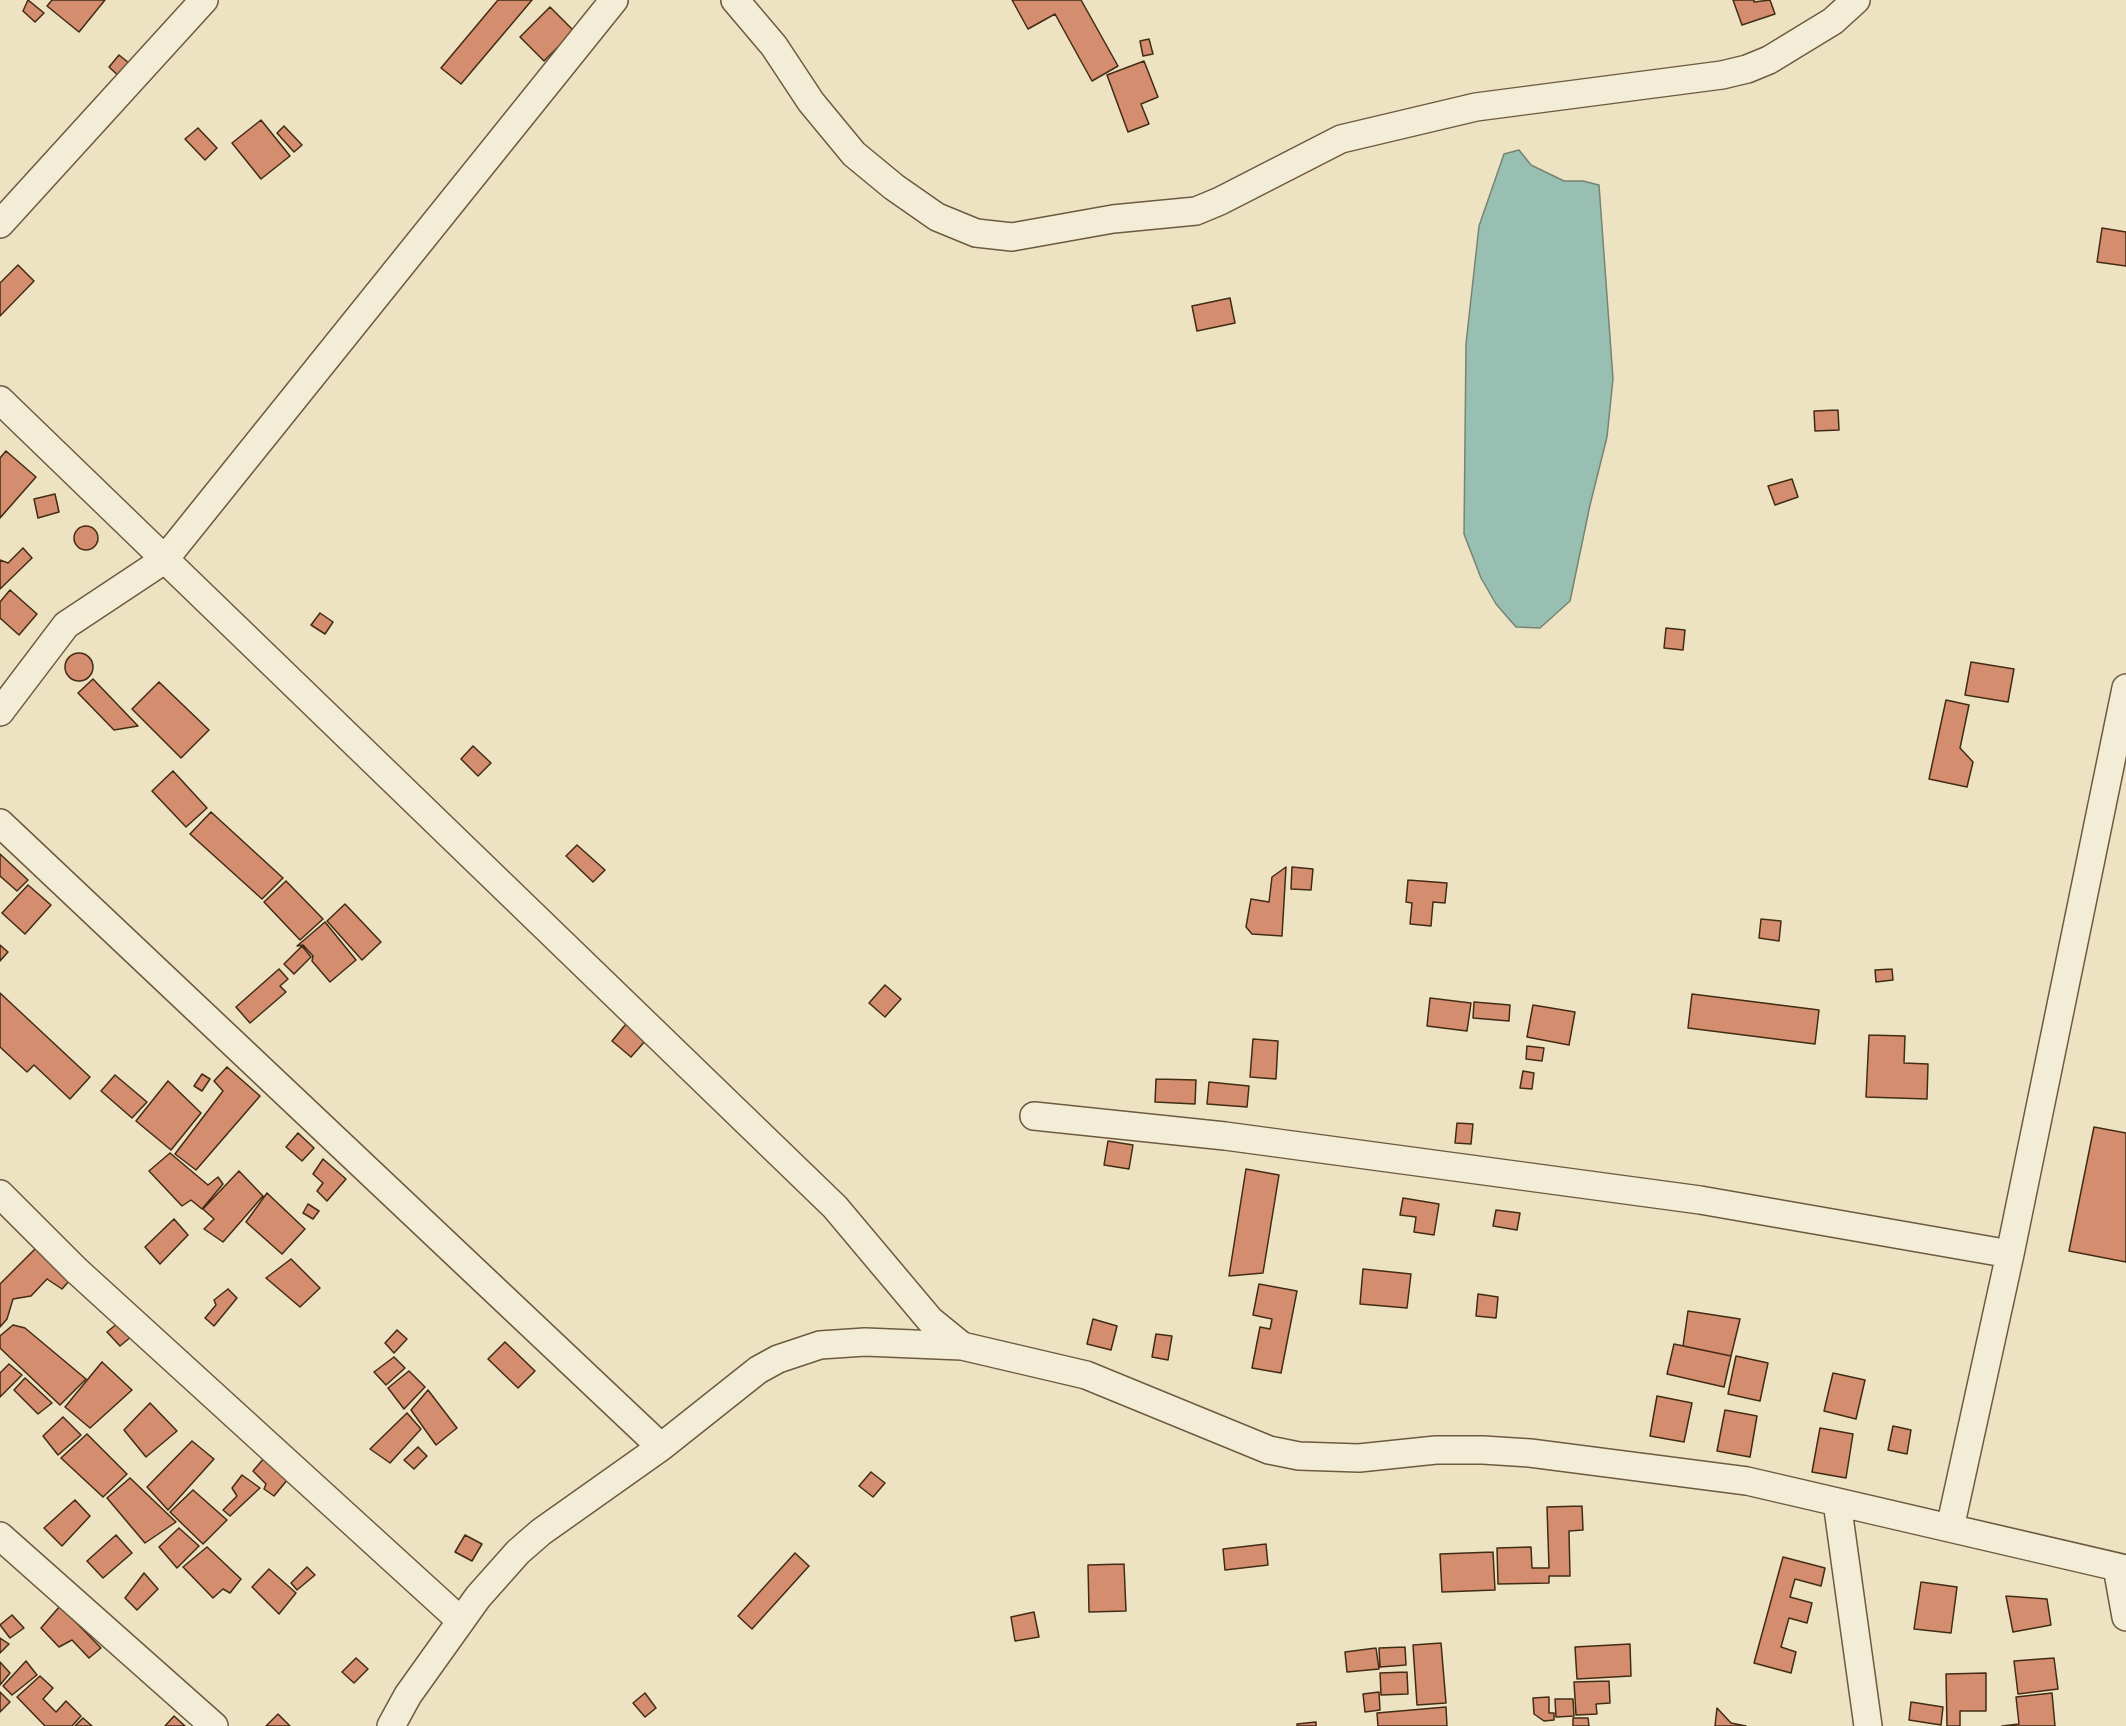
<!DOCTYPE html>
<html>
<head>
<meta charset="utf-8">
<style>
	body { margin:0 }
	canvas { display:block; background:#ede3c2 }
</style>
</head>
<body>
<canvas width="2126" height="1726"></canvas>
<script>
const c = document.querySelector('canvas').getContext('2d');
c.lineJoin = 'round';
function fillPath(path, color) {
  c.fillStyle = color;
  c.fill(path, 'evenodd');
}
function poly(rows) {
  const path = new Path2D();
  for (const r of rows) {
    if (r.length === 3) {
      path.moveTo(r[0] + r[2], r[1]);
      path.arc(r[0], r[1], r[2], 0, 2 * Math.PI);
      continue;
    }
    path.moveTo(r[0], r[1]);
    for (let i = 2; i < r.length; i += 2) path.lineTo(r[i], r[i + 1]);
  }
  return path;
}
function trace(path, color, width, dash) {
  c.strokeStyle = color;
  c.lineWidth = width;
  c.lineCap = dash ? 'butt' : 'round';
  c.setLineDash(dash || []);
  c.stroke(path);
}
const water = poly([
	[1519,150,1531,165,1564,181,1583,181,1599,185,1613,379,1607,437,1590,505,1570,601,1540,628,1516,627,1496,604,1481,578,1464,534,1466,344,1479,226,1504,154,1519,150]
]);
const building = poly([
	[28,0,44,13,35,22,23,11,28,0],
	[52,0,105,0,79,32,47,6,52,0],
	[498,0,532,0,461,84,441,68,498,0],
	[1012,0,1081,0,1118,66,1092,81,1055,14,1028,29,1012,0],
	[1733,0,1754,0,1754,2,1770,0,1775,14,1742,25,1733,0],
	[550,7,574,31,544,61,520,37,550,7],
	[1149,39,1153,54,1143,56,1140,41,1149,39],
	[119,55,134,67,123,80,109,67,119,55],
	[1144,61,1158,97,1141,104,1149,124,1128,132,1107,75,1144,61],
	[261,120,290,156,261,179,232,143,261,120],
	[284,126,302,145,294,152,277,133,284,126],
	[198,128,217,148,205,160,185,139,198,128],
	[2102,228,2126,232,2126,266,2097,262,2102,228],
	[18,265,34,281,0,316,0,283,18,265],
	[1230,298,1235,323,1197,331,1192,306,1230,298],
	[1838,410,1839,430,1815,431,1814,411,1838,410],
	[6,451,36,477,0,518,0,458,6,451],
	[1792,479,1798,497,1775,505,1768,486,1792,479],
	[55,494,59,512,38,518,34,499,55,494],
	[86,538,12],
	[23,548,32,558,0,589,0,560,8,563,23,548],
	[10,590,37,614,19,635,0,618,0,602,10,590],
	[320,613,333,622,325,634,311,625,320,613],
	[1666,628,1685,630,1683,650,1664,648,1666,628],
	[79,667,14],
	[1971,662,2014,669,2008,702,1965,695,1971,662],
	[93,679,138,726,114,730,78,693,93,679],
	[159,682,209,730,181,758,132,709,159,682],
	[1946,700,1969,705,1960,748,1973,762,1967,787,1929,779,1946,700],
	[473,746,491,763,478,776,461,759,473,746],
	[173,771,207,808,186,827,152,791,173,771],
	[211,812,283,878,262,899,190,834,211,812],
	[577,845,605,870,593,882,566,856,577,845],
	[0,854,28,880,17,891,0,876,0,854],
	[1286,867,1282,936,1252,934,1246,927,1251,899,1269,902,1272,877,1286,867],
	[1292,867,1313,869,1311,890,1291,889,1292,867],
	[1408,880,1447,883,1445,903,1433,902,1431,926,1410,924,1412,903,1406,902,1408,880],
	[286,881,323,919,300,940,264,902,286,881],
	[28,885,51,905,25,934,2,913,28,885],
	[345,904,381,942,362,960,327,921,345,904],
	[1761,919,1781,921,1779,941,1759,938,1761,919],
	[325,922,356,960,330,982,312,961,313,956,303,945,297,946,325,922],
	[0,945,8,952,0,961,0,945],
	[302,946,311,957,294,974,284,964,302,946],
	[279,969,288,979,280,986,286,992,250,1023,236,1007,279,969],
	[1892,969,1893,980,1876,982,1875,970,1892,969],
	[885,985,901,999,885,1017,869,1003,885,985],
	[0,993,90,1077,70,1099,34,1065,27,1072,0,1047,0,993],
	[1692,994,1819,1010,1815,1044,1688,1028,1692,994],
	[1430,998,1471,1003,1467,1031,1427,1026,1430,998],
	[1474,1002,1510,1005,1509,1021,1473,1018,1474,1002],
	[1533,1005,1575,1012,1569,1045,1527,1037,1533,1005],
	[626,1024,646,1040,631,1057,612,1041,626,1024],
	[1869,1035,1905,1036,1904,1063,1928,1064,1927,1099,1866,1097,1869,1035],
	[1253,1039,1278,1041,1276,1079,1250,1077,1253,1039],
	[1527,1046,1544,1048,1542,1061,1526,1059,1527,1046],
	[227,1067,260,1096,196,1170,175,1154,223,1091,214,1081,227,1067],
	[1523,1071,1534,1073,1532,1089,1520,1088,1523,1071],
	[202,1074,210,1079,202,1091,194,1086,202,1074],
	[115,1075,147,1102,132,1118,101,1091,115,1075],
	[1156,1079,1196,1080,1195,1104,1155,1102,1156,1079],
	[168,1081,201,1113,171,1150,136,1121,168,1081],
	[1209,1082,1249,1086,1247,1107,1207,1104,1209,1082],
	[1457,1123,1473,1124,1471,1144,1455,1143,1457,1123],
	[2094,1127,2126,1133,2126,1262,2069,1251,2094,1127],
	[298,1133,314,1148,302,1161,286,1147,298,1133],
	[1108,1141,1133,1145,1129,1169,1104,1165,1108,1141],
	[170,1153,208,1185,218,1177,223,1184,202,1209,191,1200,182,1206,149,1171,170,1153],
	[323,1159,346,1179,327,1201,317,1191,323,1183,313,1174,323,1159],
	[1246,1169,1279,1175,1263,1273,1229,1276,1246,1169],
	[239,1171,263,1196,223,1242,204,1229,214,1219,203,1209,239,1171],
	[267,1193,305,1229,282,1254,246,1222,267,1193],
	[1403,1198,1439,1204,1434,1235,1414,1232,1416,1217,1400,1215,1403,1198],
	[308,1204,319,1211,313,1219,303,1213,308,1204],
	[1496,1210,1520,1213,1517,1230,1493,1226,1496,1210],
	[174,1219,188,1235,160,1264,145,1247,174,1219],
	[37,1247,71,1279,62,1289,47,1279,31,1296,13,1299,7,1319,0,1327,0,1284,37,1247],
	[291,1259,320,1288,300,1307,266,1278,291,1259],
	[1363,1269,1411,1274,1407,1308,1360,1304,1363,1269],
	[1259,1284,1297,1291,1281,1373,1252,1368,1260,1327,1270,1329,1272,1319,1253,1315,1259,1284],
	[228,1289,237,1298,214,1326,205,1318,216,1305,214,1300,228,1289],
	[1478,1294,1498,1297,1496,1318,1476,1316,1478,1294],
	[1688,1311,1740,1319,1731,1356,1683,1346,1688,1311],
	[1093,1319,1117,1326,1111,1350,1087,1344,1093,1319],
	[118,1323,132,1336,120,1346,107,1332,118,1323],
	[13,1325,25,1328,86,1379,60,1405,0,1348,0,1336,13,1325],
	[397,1330,407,1339,394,1353,385,1343,397,1330],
	[1156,1334,1172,1336,1168,1360,1152,1357,1156,1334],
	[505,1342,535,1371,518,1388,488,1359,505,1342],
	[1674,1344,1731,1356,1724,1387,1667,1374,1674,1344],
	[1736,1356,1768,1363,1760,1401,1728,1394,1736,1356],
	[394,1357,405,1368,386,1385,374,1372,394,1357],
	[102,1362,132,1390,90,1428,65,1407,102,1362],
	[9,1364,22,1375,0,1397,0,1373,9,1364],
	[409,1371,425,1387,404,1409,388,1388,409,1371],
	[1833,1373,1865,1380,1856,1419,1824,1411,1833,1373],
	[25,1378,52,1403,38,1414,14,1390,25,1378],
	[428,1390,457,1428,436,1445,411,1410,428,1390],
	[1657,1396,1692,1403,1684,1442,1650,1436,1657,1396],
	[150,1403,177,1431,146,1457,124,1430,150,1403],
	[1725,1410,1757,1416,1750,1457,1717,1451,1725,1410],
	[407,1413,421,1429,390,1463,370,1449,407,1413],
	[63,1417,81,1435,58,1455,43,1436,63,1417],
	[1893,1426,1911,1430,1907,1454,1888,1450,1893,1426],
	[1820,1428,1853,1434,1846,1478,1812,1472,1820,1428],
	[87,1434,127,1474,103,1497,61,1458,87,1434],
	[192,1441,214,1459,168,1510,147,1487,192,1441],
	[418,1447,427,1456,414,1469,404,1460,418,1447],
	[265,1457,288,1479,274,1496,264,1489,266,1484,253,1471,265,1457],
	[871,1472,885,1483,873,1497,859,1486,871,1472],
	[242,1475,260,1488,230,1516,223,1510,237,1496,232,1488,242,1475],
	[130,1478,176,1522,145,1543,107,1498,130,1478],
	[193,1490,227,1520,203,1544,170,1512,193,1490],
	[75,1500,90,1516,62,1546,44,1528,75,1500],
	[1582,1506,1583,1530,1569,1531,1570,1576,1549,1576,1549,1583,1498,1584,1497,1548,1531,1547,1532,1568,1549,1568,1547,1507,1582,1506],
	[179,1528,199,1546,177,1568,159,1547,179,1528],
	[116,1535,132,1553,103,1578,87,1561,116,1535],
	[465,1535,482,1544,472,1561,455,1552,465,1535],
	[1266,1544,1268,1565,1225,1570,1223,1549,1266,1544],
	[207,1547,241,1579,230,1593,223,1589,213,1598,183,1567,207,1547],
	[1493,1552,1495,1590,1442,1592,1440,1554,1493,1552],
	[795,1553,809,1566,752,1629,738,1616,795,1553],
	[1783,1557,1825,1568,1821,1586,1795,1579,1790,1597,1812,1603,1807,1623,1789,1618,1781,1647,1796,1652,1791,1673,1754,1663,1783,1557],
	[1124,1564,1126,1611,1089,1612,1088,1565,1124,1564],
	[307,1567,315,1575,297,1590,291,1583,307,1567],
	[269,1569,296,1593,279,1614,252,1587,269,1569],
	[144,1573,158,1589,137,1610,125,1598,144,1573],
	[1921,1582,1957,1587,1951,1633,1914,1629,1921,1582],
	[2006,1596,2047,1599,2051,1625,2013,1632,2006,1596],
	[60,1606,101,1648,89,1658,72,1640,59,1647,41,1628,60,1606],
	[1034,1612,1039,1637,1015,1641,1011,1617,1034,1612],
	[12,1615,24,1628,10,1638,0,1625,12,1615],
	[0,1638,9,1644,0,1653,0,1638],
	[1441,1643,1446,1703,1417,1705,1413,1645,1441,1643],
	[1630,1644,1631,1676,1577,1679,1575,1647,1630,1644],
	[1405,1647,1406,1665,1380,1667,1379,1648,1405,1647],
	[1376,1648,1379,1669,1347,1672,1345,1652,1376,1648],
	[356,1658,368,1669,354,1683,342,1672,356,1658],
	[2054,1658,2058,1689,2018,1694,2014,1661,2054,1658],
	[26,1661,37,1675,12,1695,3,1686,26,1661],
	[0,1662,10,1673,0,1685,0,1662],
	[1407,1672,1408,1694,1381,1695,1380,1673,1407,1672],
	[1986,1673,1986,1711,1960,1711,1960,1726,1947,1726,1946,1674,1986,1673],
	[40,1676,53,1688,43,1699,56,1712,66,1701,81,1716,72,1726,45,1726,17,1697,40,1676],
	[1609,1681,1610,1703,1596,1704,1597,1714,1576,1715,1574,1682,1609,1681],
	[0,1692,10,1702,0,1712,0,1692],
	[1379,1692,1380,1710,1365,1712,1363,1694,1379,1692],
	[645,1693,656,1708,645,1717,633,1703,645,1693],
	[2052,1693,2055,1726,2002,1726,2019,1724,2016,1697,2052,1693],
	[1549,1697,1549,1713,1554,1713,1554,1720,1544,1721,1534,1714,1533,1698,1549,1697],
	[1555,1699,1573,1699,1574,1716,1556,1717,1555,1699],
	[1911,1702,1943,1707,1941,1725,1909,1720,1911,1702],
	[1446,1707,1447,1726,1378,1726,1377,1713,1446,1707],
	[1717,1708,1731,1723,1746,1726,1715,1726,1717,1708],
	[278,1714,290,1726,266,1726,278,1714],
	[174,1716,185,1726,165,1726,174,1716],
	[83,1718,92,1726,75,1726,83,1718],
	[1573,1718,1588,1718,1589,1726,1573,1726,1573,1718],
	[1316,1722,1316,1726,1297,1726,1297,1724,1316,1722]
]);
const street = poly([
	[735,0,774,46,811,102,854,154,894,187,937,217,976,233,1012,237,1113,219,1196,211,1220,201,1341,139,1476,107,1722,75,1747,69,1769,60,1833,21,1856,0],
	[0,224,204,0],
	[0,400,835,1207,930,1320,962,1346,1086,1375,1269,1450,1299,1456,1359,1458,1436,1450,1483,1450,1530,1453,1747,1481,2126,1569],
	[0,712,66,625,164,560,614,0],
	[0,823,661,1447],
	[1034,1116,1225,1136,1700,1200,2010,1254],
	[0,1194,76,1270,461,1621],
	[1837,1502,1868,1726],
	[1950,1528,2010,1254,2126,688],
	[0,1536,214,1726],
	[2117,1567,2126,1617],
	[391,1726,408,1695,478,1597,518,1552,541,1532,661,1447,758,1370,778,1359,820,1345,865,1342,962,1346]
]);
fillPath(water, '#99beb2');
trace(water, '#768472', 1.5);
fillPath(building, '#d58d70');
trace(building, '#422c13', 1.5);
trace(street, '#6d5a3f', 30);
trace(street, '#f3edd7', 27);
</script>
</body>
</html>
